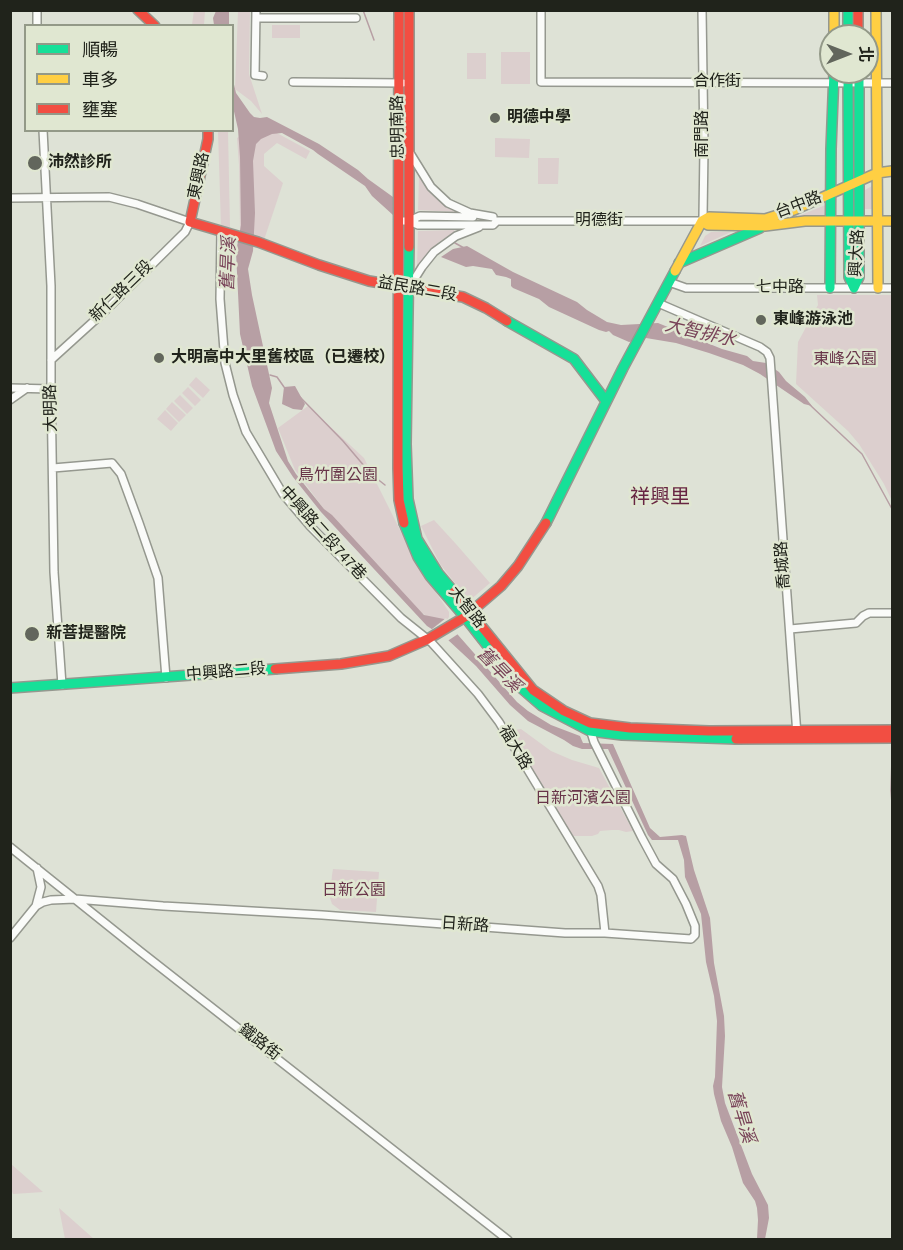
<!DOCTYPE html>
<html>
<head>
<meta charset="utf-8">
<style>
	body { margin:0 }
	#map { position:relative; width:903px; height:1250px; overflow:hidden; background:#dee2d6; font-family:"Source Sans 3","Noto Sans TC",sans-serif }
	canvas { display:block }
	.frame { position:absolute; inset:0; border:12px solid #20231b; pointer-events:none }
	.legend { position:absolute; left:24px; top:24px; width:210px; height:108px; box-sizing:border-box; background:#e0e7d1; border:2px solid #939988; margin:0; padding:8px 10px; list-style:none; font-size:18px; color:#20231b }
	.legend li { display:flex; align-items:center; gap:12px; height:30px }
	.legend b { width:30px; border:2px solid #939988 }
	.north { position:absolute; left:819px; top:24px; width:60px; height:60px; box-sizing:border-box; background:#e0e7d1; border:2px solid #939988; border-radius:50%; rotate:90deg; font-size:16px; font-weight:700; line-height:24px; text-align:center; color:#20231b }
	.north::after { content:''; display:block; margin:auto; width:21px; height:27px; background:#62665c; clip-path:polygon(50% 0,100% 100%,50% 72%,0 100%) }
</style>
</head>
<body>
<div id="map">
<canvas width="903" height="1250"></canvas>
<div class="frame"></div>
<ul class="legend">
<li><b style="height:8px;background:#16e098"></b>順暢</li>
<li><b style="height:8px;background:#ffcf43"></b>車多</li>
<li><b style="height:8px;background:#f24e42"></b>壅塞</li>
</ul>
<div class="north">北</div>
</div>
<script>
const c = document.querySelector('canvas').getContext('2d');
c.lineJoin = 'round';
function fillPath(path, color) {
  c.fillStyle = color;
  c.fill(path, 'evenodd');
}
function poly(rows) {
  const path = new Path2D();
  for (const r of rows) {
    path.moveTo(r[0], r[1]);
    for (let i = 2; i < r.length; i += 2) path.lineTo(r[i], r[i + 1]);
  }
  return path;
}
function trace(path, color, width, dash) {
  c.strokeStyle = color;
  c.lineWidth = width;
  c.lineCap = dash ? 'butt' : 'round';
  c.setLineDash(dash || []);
  c.stroke(path);
}
function label(font, color, halo, rows, align = 'center') {
  c.font = font + ' "Source Sans 3","Noto Sans TC",sans-serif';
  c.lineWidth = 5;
  c.setLineDash([]);
  c.textBaseline = 'middle';
  c.strokeStyle = halo;
  c.fillStyle = color;
  for (const [text, x, y, turn = 0] of rows) {
    c.save();
    c.translate(x, y);
    c.rotate((+turn || 0) * Math.PI / 180);
    c.textAlign = isNaN(turn) ? turn : align;
    if (halo) c.strokeText(text, 0, 0);
    c.fillText(text, 0, 0);
    c.restore();
  }
}
const green = poly([
	[194,10,205,11,204,25,192,25],
	[238,11,250,11,249,74,262,114,251,101,235,89],
	[272,25,300,25,300,38,272,38],
	[501,52,530,52,530,84,501,84],
	[467,53,486,53,486,79,467,79],
	[254,126,275,132,310,151,306,159,277,143,264,154,264,166,283,183,264,240,240,229,239,165,237,138],
	[218,131,228,131,230,227,221,227],
	[495,138,530,139,529,158,495,157],
	[538,158,559,158,558,184,538,184],
	[419,176,437,198,457,212,418,210],
	[872,186,872,209,865,209,865,190],
	[828,204,828,217,796,217],
	[454,230,455,232,439,242,427,254,417,267,418,231],
	[711,232,731,232,700,246,705,236],
	[817,295,892,295,892,501,884,484,859,444,848,431,796,384,798,342,818,305],
	[196,377,210,390,203,398,189,385],
	[188,387,201,400,195,406,182,393],
	[180,395,193,408,187,414,174,401],
	[172,402,186,415,179,422,166,409],
	[308,406,364,458,417,564,449,612,449,617,446,621,433,621,417,609,324,509,295,470,278,428],
	[165,410,178,423,171,431,157,419],
	[434,520,456,544,490,583,469,601,440,564,421,526],
	[521,729,551,751,572,760,599,768,633,831,626,832,619,830,612,830,600,831,598,834,592,836,571,836,507,731],
	[333,869,379,872,376,912,340,910,332,904,330,898,332,875],
	[11,1164,43,1192,13,1194,11,1189],
	[59,1208,94,1239,65,1239]
]);
const water = poly([
	[216,11,229,11,229,25,214,25,213,18],
	[232,76,236,93,250,113,254,117,260,118,267,117,319,144,358,170,368,179,393,197,393,215,372,196,365,186,318,154,313,150,282,133,272,134,261,139,256,144,253,161,255,213,253,251,248,269,252,295,272,388,269,403,288,461,296,474,324,509,332,515,424,615,444,619,517,702,528,711,551,725,580,736,583,743,613,744,650,828,660,837,682,835,686,836,694,870,710,918,714,963,724,1016,725,1036,722,1087,725,1103,752,1174,768,1205,769,1218,765,1239,757,1239,758,1220,757,1208,755,1201,743,1183,732,1147,721,1121,714,1094,713,1086,715,1077,717,1021,714,996,706,962,701,914,685,877,684,860,678,840,652,840,648,835,608,749,582,749,573,746,564,740,528,721,510,705,476,666,447,639,427,626,321,512,293,477,276,451,252,386,240,334,236,252,241,225,240,157,238,129,233,107],
	[467,246,513,272,577,302,587,310,607,322,621,325,658,323,722,349,747,356,753,361,766,363,779,372,786,381,805,397,812,406,804,404,760,374,743,365,709,353,676,343,646,338,629,342,613,335,609,331,606,332,599,330,549,307,539,299,513,288,511,286,511,279,506,277,496,275,492,269,473,266,466,267,441,257,453,249],
	[295,386,305,404,302,410,293,409,282,404,284,387]
]);
const pier = poly([
	[446,618,458,634,446,642,438,637,432,629]
]);
const stream = poly([
	[363,10,374,40],
	[455,243,464,248],
	[270,375,277,377,284,387],
	[300,397,343,441,371,474,385,485],
	[810,405,862,454,892,509],
	[892,759,891,790,892,804]
]);
const street = poly([
	[37,10,37,26],
	[256,10,255,75,263,76],
	[541,10,541,82,892,83],
	[256,18,356,18],
	[293,82,403,83],
	[43,130,51,286,51,389,54,572,62,685],
	[410,153,431,187,448,203,470,213,493,217],
	[10,198,109,197,137,204,190,222,185,232,105,311,51,360],
	[399,221,409,221,420,216,473,217],
	[409,221,418,225,493,225,497,221,702,221,703,217,704,148,702,10],
	[221,232,220,299,225,363,233,395,246,432,283,494,310,526,401,618,431,642,478,694,499,722,598,886,601,895,605,933],
	[669,282,686,288,892,288],
	[410,286,422,267,434,252,456,236,479,227],
	[658,303,760,347,767,352,770,358,797,735],
	[10,388,51,389],
	[10,400,27,388],
	[53,468,112,463,121,474,139,523,158,578,166,678],
	[790,629,856,623,863,616,869,613,892,613],
	[10,847,141,952,508,1240],
	[36,906,41,887,37,868],
	[10,938,36,906,43,902,51,900,75,899,163,906,322,915,565,933,605,933,691,939,695,935,695,926,686,904,673,879,656,864,642,838,594,742,590,729]
]);
const fast = poly([
	[848,10,848,36],
	[848,72,849,277,854,288],
	[409,247,406,444,408,499,417,539,438,573,454,592],
	[679,263,760,228],
	[830,288,831,149,834,72],
	[854,288,859,277,859,72],
	[507,321,574,359,606,401],
	[404,523,418,557,430,576,465,617,519,686,542,706,590,731,622,735,736,739],
	[546,523,623,368,675,271],
	[10,688,275,669]
]);
const slow = poly([
	[834,10,834,36],
	[876,10,878,288],
	[702,221,708,225,765,226,805,221,892,221],
	[675,271,702,221,709,217,765,219,794,210,877,173,892,171]
]);
const jam = poly([
	[138,10,155,26],
	[399,10,398,468,399,500,404,523],
	[409,10,409,247],
	[858,10,858,36],
	[208,130,208,139,190,222,258,242,319,265,369,281,463,297,486,308,507,321],
	[454,592,533,690,564,711,590,723,630,728,709,731,892,730],
	[275,669,341,664,389,656,428,639,465,617,501,586,518,566,546,523],
	[736,739,892,738]
]);
const markers = [
	[495,118,6,"#62665c"],
	[35,163,8,"#62665c"],
	[761,320,6,"#62665c"],
	[159,358,6,"#62665c"],
	[32,634,8,"#62665c"]
];
const streetNames = [
	["合作街",717,82],
	["忠明南路",399,127,-91],
	["南門路",703,134,-90],
	["東興路",200,176,-78],
	["台中路",799,206,-21],
	["明德街",599,221],
	["興大路",858,253,-87],
	["七中路",780,288],
	["益民路二段",417,290,10],
	["新仁路三段",122,292,-44],
	["大明路",52,408,-91],
	["中興路二段747巷",322,534,48],
	["喬城路",784,565,-94],
	["大智路",466,608,51],
	["中興路二段",226,673,-5],
	["福大路",514,748,59],
	["日新路",465,926,4],
	["鐵路街",259,1043,38]
];
const poiNames = [
	["明德中學",507,118],
	["沛然診所",48,163],
	["東峰游泳池",773,320],
	["大明高中大里舊校區（已遷校）",171,358],
	["新菩提醫院",46,634]
];
const parkNames = [
	["東峰公園",845,360],
	["鳥竹圍公園",338,476],
	["日新河濱公園",583,799],
	["日新公園",354,891]
];
const waterNames = [
	["舊旱溪",230,264,-88],
	["大智排水",700,334,13],
	["舊旱溪",498,671,46],
	["舊旱溪",740,1117,73]
];
const quarterNames = [
	["祥興里",660,499]
];
fillPath(green, '#dccfce');
fillPath(water, '#b79fa4');
fillPath(pier, '#dee2d6');
trace(stream, '#b79fa4', 1.5);
trace(street, '#95988f', 10);
trace(fast, '#95988f', 12);
trace(slow, '#95988f', 12);
trace(jam, '#95988f', 12);
trace(street, '#fafbf9', 7);
trace(fast, '#16e098', 9);
trace(slow, '#ffcf43', 9);
trace(jam, '#f24e42', 9);
for (const [x, y, r, color] of markers) {
  const dot = new Path2D();
  dot.arc(x, y, r, 0, 2 * Math.PI);
  c.fillStyle = color;
  c.fill(dot);
  trace(dot, '#e0e7d1', 2);
}
label('16px', '#20231b', '#e0e7d1', streetNames);
label('bold 16px', '#20231b', '#e0e7d1', poiNames, 'left');
label('16px', '#683549', '#e0e7d1', parkNames);
label('italic 18px', '#784358', '#e0e7d1', waterNames);
label('20px', '#672542', '#e0e7d1', quarterNames);
</script>
</body>
</html>
